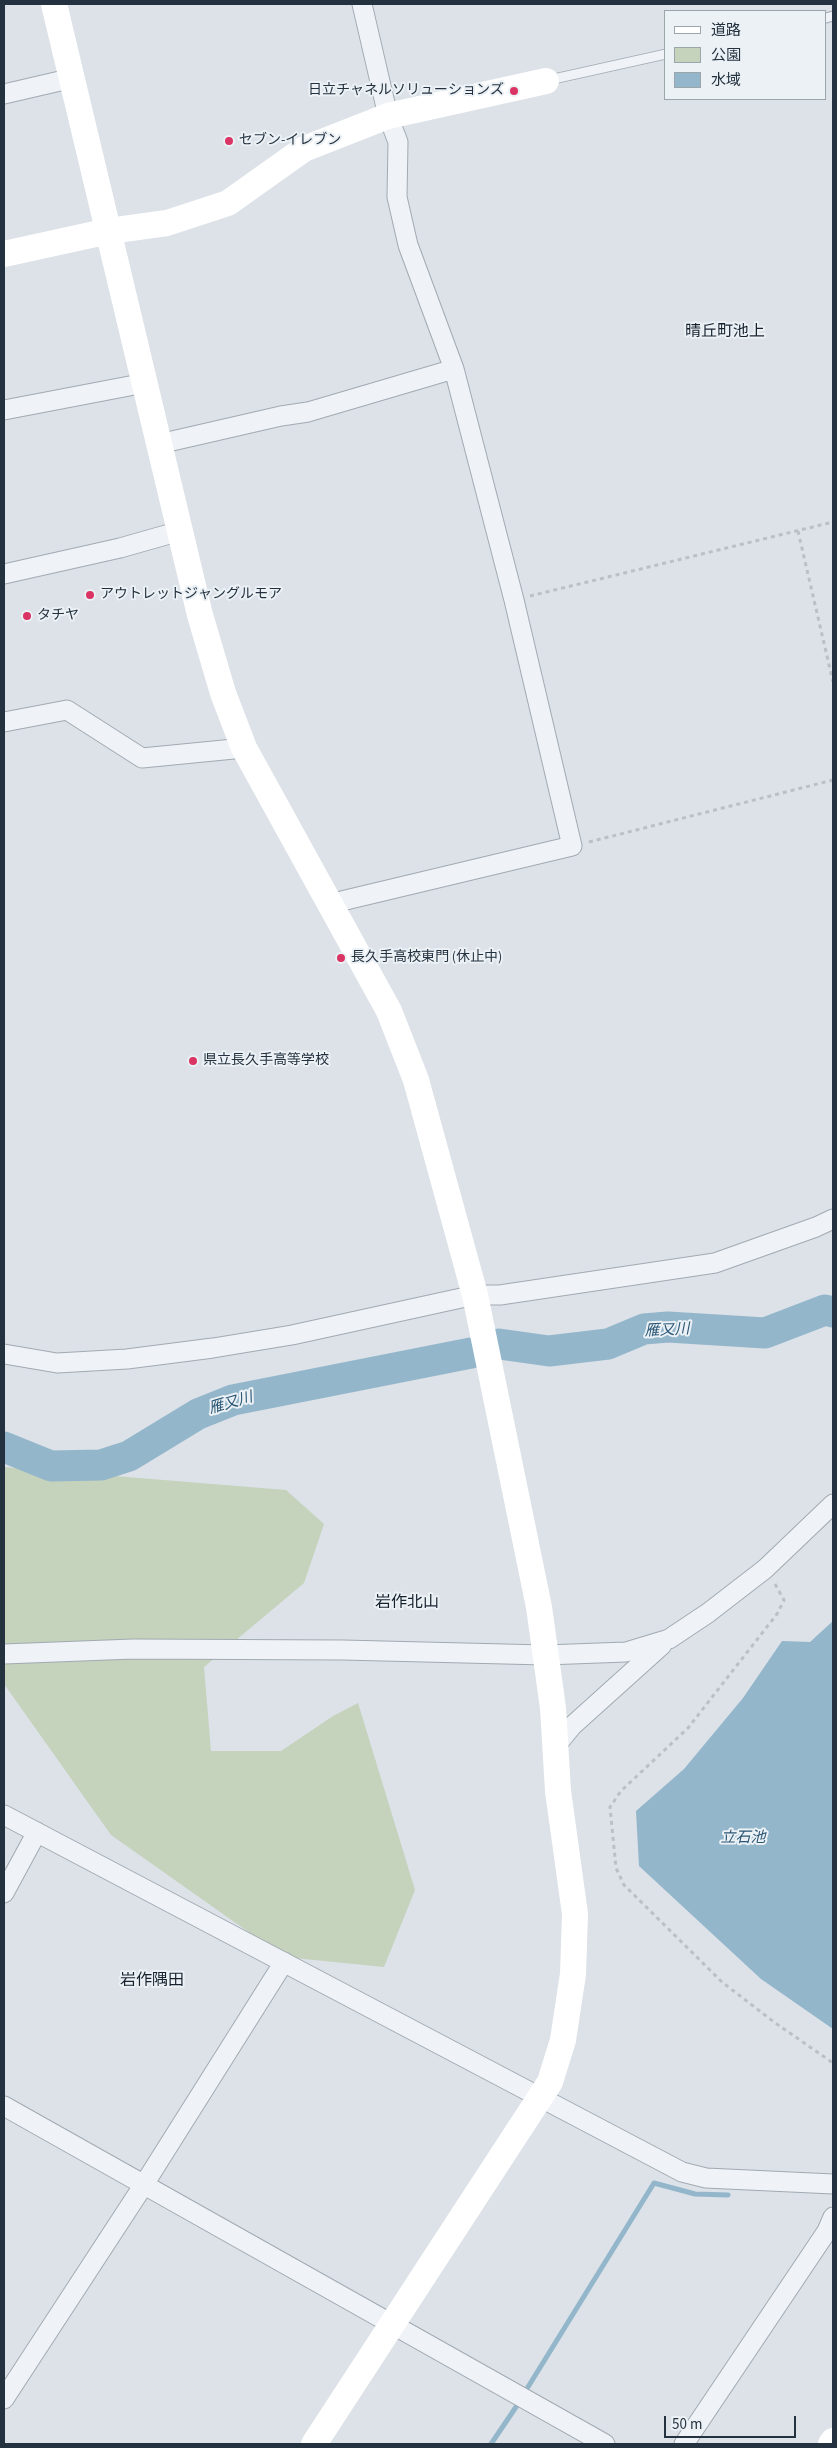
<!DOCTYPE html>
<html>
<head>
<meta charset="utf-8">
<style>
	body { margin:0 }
	#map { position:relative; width:837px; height:2448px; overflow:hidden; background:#dce2e8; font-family:"Source Sans 3","Noto Sans JP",sans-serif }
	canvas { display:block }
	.frame { position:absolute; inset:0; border:5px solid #24323f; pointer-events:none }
	.legend { position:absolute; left:664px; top:10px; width:162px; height:90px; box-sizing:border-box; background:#ebf1f5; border:1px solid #9ba5ac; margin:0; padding:6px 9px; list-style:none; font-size:15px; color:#24323f }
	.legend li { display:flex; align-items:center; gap:10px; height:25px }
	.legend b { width:25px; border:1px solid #9ba5ac }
	.scale { position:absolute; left:664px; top:2416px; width:132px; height:22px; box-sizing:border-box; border:2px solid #24323f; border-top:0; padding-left:6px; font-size:15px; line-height:18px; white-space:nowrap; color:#24323f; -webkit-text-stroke:4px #ebf1f5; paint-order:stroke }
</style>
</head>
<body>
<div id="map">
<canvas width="837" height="2448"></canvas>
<div class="frame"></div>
<ul class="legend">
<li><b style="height:6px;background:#fff"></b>道路</li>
<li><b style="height:14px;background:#c5d2bc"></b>公園</li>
<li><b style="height:14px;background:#93b6cb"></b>水域</li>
</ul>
<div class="scale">50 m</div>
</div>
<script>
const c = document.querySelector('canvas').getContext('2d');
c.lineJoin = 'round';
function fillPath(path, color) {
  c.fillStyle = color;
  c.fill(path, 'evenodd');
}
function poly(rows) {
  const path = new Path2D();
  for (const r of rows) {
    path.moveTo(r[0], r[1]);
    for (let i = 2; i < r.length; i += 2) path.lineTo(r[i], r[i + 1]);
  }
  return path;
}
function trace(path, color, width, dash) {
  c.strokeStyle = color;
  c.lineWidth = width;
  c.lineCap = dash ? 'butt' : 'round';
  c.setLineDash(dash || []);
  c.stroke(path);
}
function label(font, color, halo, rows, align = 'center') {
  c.font = font + ' "Source Sans 3","Noto Sans JP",sans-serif';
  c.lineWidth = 4;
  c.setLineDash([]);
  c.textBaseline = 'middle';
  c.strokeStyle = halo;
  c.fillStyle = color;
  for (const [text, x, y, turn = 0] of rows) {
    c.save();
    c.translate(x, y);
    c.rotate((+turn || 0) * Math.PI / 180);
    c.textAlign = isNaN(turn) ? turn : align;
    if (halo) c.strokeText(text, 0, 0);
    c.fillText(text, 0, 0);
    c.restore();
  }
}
const green = poly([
	[4,1467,286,1490,324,1524,304,1583,204,1667,211,1751,281,1751,333,1716,358,1703,415,1890,384,1967,284,1957,111,1835,4,1684]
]);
const water = poly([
	[833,1621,833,2029,761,1979,639,1866,636,1811,684,1769,743,1698,782,1641,810,1642]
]);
const stream = poly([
	[528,2387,654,2183,695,2194,728,2195],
	[491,2444,516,2407]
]);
const river = poly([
	[499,1344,549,1351,608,1344,644,1329,668,1327,765,1333,825,1310,833,1312],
	[4,1447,51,1466,101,1465,129,1456,198,1414,233,1400,471,1353]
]);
const path = poly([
	[798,531,833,682],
	[530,596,833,522],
	[589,842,833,780],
	[775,1584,784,1600,777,1614,688,1728,621,1791,610,1807,616,1868,624,1885,722,1982,774,2022,833,2063]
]);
const lane = poly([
	[826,18,833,16],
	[549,80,666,54]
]);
const street = poly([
	[4,94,73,78],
	[4,410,145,383],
	[159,444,281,416,308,412,454,369],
	[4,574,120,548,180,531],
	[4,722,67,710,142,758,244,748],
	[329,904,572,846,514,600,454,369,408,245,397,197,398,142,388,116,362,4],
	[4,1354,57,1363,127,1359,213,1348,292,1335,475,1295,500,1295,715,1263,816,1227,833,1219],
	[4,1654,133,1649,343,1650,545,1655,626,1652,669,1639,708,1613,765,1569,833,1504],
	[555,1747,572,1726,662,1645],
	[4,1815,682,2172,706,2178,833,2184],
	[4,1893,37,1832],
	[4,2106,605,2444],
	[4,2399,143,2186,284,1962],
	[684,2444,827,2231,833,2217]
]);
const secondary = poly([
	[54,4,200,615,223,693,244,748,389,1011,416,1080,475,1295,539,1607,553,1708,558,1791,575,1914,573,1974,563,2040,550,2082,314,2444],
	[4,254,109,231,167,223,228,203,304,149,388,116,546,81],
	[831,2444,833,2441]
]);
const markers = [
	[514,91,5,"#d93463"],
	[229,141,5,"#d93463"],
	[90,595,5,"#d93463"],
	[27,616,5,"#d93463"],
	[341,958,5,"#d93463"],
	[193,1061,5,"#d93463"]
];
const poiNames = [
	["日立チャネルソリューションズ",504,91,"right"],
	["セブン-イレブン",239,141],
	["アウトレットジャングルモア",100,595],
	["タチヤ",37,616],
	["長久手高校東門 (休止中)",351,958],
	["県立長久手高等学校",203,1061]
];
const waterNames = [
	["雁又川",667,1331,-3],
	["雁又川",231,1404,-16],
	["立石池",743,1839]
];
const quarterNames = [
	["晴丘町池上",725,332],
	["岩作北山",407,1603],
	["岩作隅田",152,1981]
];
fillPath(green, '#c5d2bc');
fillPath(water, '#93b6cb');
trace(stream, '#93b6cb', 5);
trace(river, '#93b6cb', 31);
trace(lane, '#a1aab2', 11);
trace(street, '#a1aab2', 21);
trace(path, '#bac0c6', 3, [4, 4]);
trace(lane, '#eff2f6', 9);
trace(street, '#eff2f6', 19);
trace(secondary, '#fff', 26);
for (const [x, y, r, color] of markers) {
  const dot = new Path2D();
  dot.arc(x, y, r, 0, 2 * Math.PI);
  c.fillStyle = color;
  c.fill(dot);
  trace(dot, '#ebf1f5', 2);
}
label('14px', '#24323f', '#ebf1f5', poiNames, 'left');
label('italic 15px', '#2b5776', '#ebf1f5', waterNames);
label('16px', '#17222f', '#ebf1f5', quarterNames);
</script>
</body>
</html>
